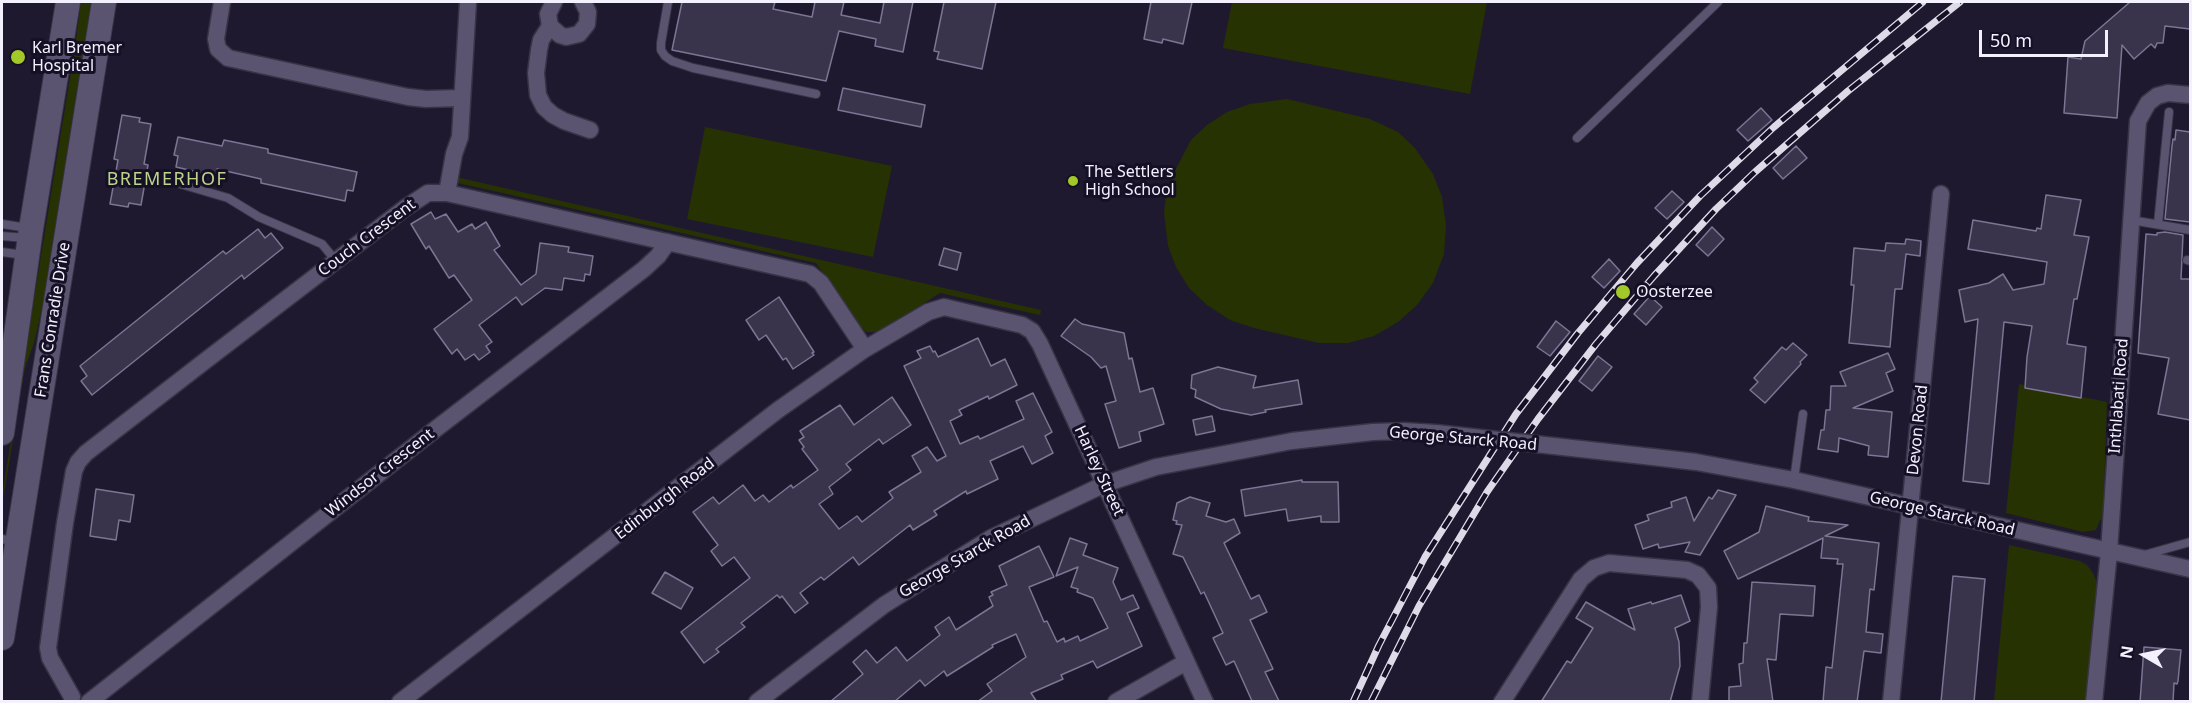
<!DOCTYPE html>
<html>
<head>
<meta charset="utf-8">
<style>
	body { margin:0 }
	#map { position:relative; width:2192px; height:703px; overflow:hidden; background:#1f1930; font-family:"Noto Sans",sans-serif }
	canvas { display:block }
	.frame { position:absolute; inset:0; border:3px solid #f4f1fe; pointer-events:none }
	.north { position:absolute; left:2114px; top:625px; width:60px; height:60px; -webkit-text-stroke:4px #161026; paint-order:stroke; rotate:279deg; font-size:16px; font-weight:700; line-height:24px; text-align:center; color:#f4f1fe }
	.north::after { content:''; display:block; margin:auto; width:21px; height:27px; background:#f4f1fe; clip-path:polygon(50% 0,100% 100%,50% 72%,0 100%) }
	.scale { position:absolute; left:1979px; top:30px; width:129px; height:27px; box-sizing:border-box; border:3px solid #f4f1fe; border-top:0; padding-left:8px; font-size:18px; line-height:21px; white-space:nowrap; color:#f4f1fe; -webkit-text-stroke:4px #161026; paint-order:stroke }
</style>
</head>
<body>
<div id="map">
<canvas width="2192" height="703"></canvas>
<div class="frame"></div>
<div class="north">N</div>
<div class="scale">50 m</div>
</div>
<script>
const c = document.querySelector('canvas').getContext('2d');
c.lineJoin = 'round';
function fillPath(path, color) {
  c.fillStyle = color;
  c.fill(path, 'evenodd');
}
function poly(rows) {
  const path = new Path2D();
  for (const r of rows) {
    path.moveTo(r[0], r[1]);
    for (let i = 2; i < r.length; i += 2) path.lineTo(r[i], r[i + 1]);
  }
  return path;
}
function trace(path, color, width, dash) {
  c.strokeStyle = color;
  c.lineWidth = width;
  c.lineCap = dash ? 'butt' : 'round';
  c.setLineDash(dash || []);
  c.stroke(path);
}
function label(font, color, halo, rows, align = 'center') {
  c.font = font + ' "Noto Sans",sans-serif';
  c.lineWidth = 6;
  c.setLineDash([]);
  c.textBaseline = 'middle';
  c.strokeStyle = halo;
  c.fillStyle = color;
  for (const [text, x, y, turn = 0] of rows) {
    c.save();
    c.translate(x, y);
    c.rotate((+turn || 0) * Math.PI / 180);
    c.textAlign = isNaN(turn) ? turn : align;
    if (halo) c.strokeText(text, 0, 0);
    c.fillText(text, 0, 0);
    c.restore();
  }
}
const green = poly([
	[81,2,91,2,43,304,34,343,25,368,2,505,2,496,75,47],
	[1232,2,1487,2,1470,94,1223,48],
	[1287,99,1370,119,1398,132,1415,148,1433,174,1442,197,1446,225,1444,254,1433,283,1417,305,1398,322,1374,336,1348,343,1319,343,1254,328,1230,320,1207,305,1189,288,1176,267,1168,246,1164,213,1167,186,1191,140,1207,125,1227,112,1250,104],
	[705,127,892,166,873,257,687,219],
	[456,177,1041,310,1040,315,940,293,879,332,867,332,862,329,816,263,458,183],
	[2019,384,2107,402,2103,519,2100,520,2096,530,2083,532,2006,513],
	[2009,545,2080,561,2087,565,2093,573,2097,583,2086,701,1994,701]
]);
const building = poly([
	[682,2,775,2,773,9,812,17,815,2,844,2,841,15,880,23,884,2,913,2,903,52,875,46,876,39,839,31,826,81,672,50,682,2],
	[944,2,996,2,982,69,937,59,939,52,934,51,944,2],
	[1151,2,1192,2,1183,44,1163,39,1162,43,1144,39,1151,2],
	[2130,2,2190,2,2190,29,2165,26,2163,43,2157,43,2155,48,2151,44,2134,59,2122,45,2117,118,2064,113,2068,57,2081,59,2085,41,2130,2],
	[843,88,925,105,921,127,838,110,843,88],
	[1761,108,1772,120,1748,141,1737,130,1761,108],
	[122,115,140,118,139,122,151,124,144,164,148,165,141,205,129,203,128,207,110,204,118,160,114,159,122,115],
	[2176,130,2190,132,2190,222,2165,219,2172,146,2173,139,2175,140,2176,130],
	[178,137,222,146,224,140,268,149,268,153,357,172,353,191,347,190,345,201,261,183,261,179,217,169,215,176,176,167,178,156,174,155,178,137],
	[1796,146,1807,158,1783,179,1773,168,1796,146],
	[1672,191,1684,202,1667,219,1655,208,1672,191],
	[2046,195,2081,200,2074,235,2089,237,2077,299,2074,299,2067,344,2086,347,2081,398,2025,388,2027,357,2032,326,2004,322,1989,484,1963,481,1978,319,1965,322,1959,290,1989,283,2003,274,2013,290,2044,284,2047,262,1968,249,1973,220,2036,231,2037,228,2041,229,2046,195],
	[431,212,435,219,446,214,458,232,472,224,475,229,486,222,500,246,494,250,521,285,536,274,540,243,569,247,568,252,593,256,590,275,585,274,584,281,564,278,562,290,545,288,522,305,516,297,479,325,492,342,486,346,490,352,479,360,474,354,465,360,457,349,452,354,434,329,472,300,454,275,449,278,429,246,426,249,411,224,431,212],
	[1712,227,1724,239,1708,256,1696,245,1712,227],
	[258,229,265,238,271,233,283,248,244,279,242,275,92,395,81,381,87,376,80,366,223,251,226,254,258,229],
	[2165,232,2183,235,2181,279,2190,279,2190,420,2158,414,2169,358,2138,353,2146,234,2157,235,2157,233,2165,232],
	[1906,239,1921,241,1920,256,1906,254,1902,289,1895,289,1890,347,1849,343,1854,285,1851,285,1854,248,1885,251,1886,243,1905,244,1906,239],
	[944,248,961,253,957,270,939,265,944,248],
	[1609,259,1620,271,1604,288,1592,277,1609,259],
	[1650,296,1662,307,1646,325,1634,314,1650,296],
	[779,297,814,352,812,353,814,355,793,369,786,358,783,360,766,335,759,340,746,320,779,297],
	[1075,319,1082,324,1124,333,1129,359,1132,358,1140,392,1153,388,1164,424,1139,432,1141,441,1119,448,1105,404,1116,401,1106,366,1101,368,1091,357,1061,336,1075,319],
	[1556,321,1570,332,1550,356,1537,347,1556,321],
	[978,338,991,366,1005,359,1017,385,989,399,988,396,959,410,962,415,950,421,960,444,978,436,980,439,1024,419,1016,401,1033,393,1052,432,1045,436,1053,453,1032,464,1023,446,990,461,998,479,967,494,966,491,934,511,937,515,913,530,910,525,859,565,853,557,824,580,821,577,800,593,808,603,795,613,782,596,780,598,777,595,741,623,745,627,716,649,719,652,704,663,681,632,750,578,734,557,722,566,711,551,718,545,693,512,713,497,719,504,743,485,755,501,763,495,769,502,791,485,793,488,818,470,802,449,804,447,799,440,804,437,800,431,840,405,854,425,892,397,911,425,883,444,879,439,846,464,851,470,829,487,833,494,819,504,839,529,857,516,862,522,893,498,889,492,921,472,912,456,927,447,937,461,946,456,904,366,921,358,917,351,930,346,933,352,935,351,938,357,978,338],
	[1793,343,1807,355,1800,362,1801,364,1765,403,1750,390,1758,382,1754,378,1782,347,1786,350,1793,343],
	[1888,353,1895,369,1886,373,1893,391,1853,408,1892,412,1888,457,1868,455,1869,446,1839,438,1838,452,1818,449,1821,430,1824,430,1826,410,1830,410,1831,386,1846,386,1840,372,1888,353],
	[1598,356,1612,367,1592,391,1579,381,1598,356],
	[1218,367,1256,376,1253,388,1298,380,1302,404,1265,410,1266,412,1251,415,1221,409,1195,397,1196,390,1191,388,1192,375,1218,367],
	[1212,416,1215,431,1196,435,1193,420,1212,416],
	[1302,480,1302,482,1338,482,1339,522,1321,522,1321,516,1288,521,1286,509,1245,516,1241,490,1302,480],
	[96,489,134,495,130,522,119,520,116,540,90,536,96,489],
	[1718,490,1736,495,1700,555,1685,552,1690,542,1659,548,1658,544,1643,549,1635,525,1649,520,1647,515,1672,507,1671,502,1686,497,1694,521,1709,497,1712,499,1718,490],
	[1190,497,1210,503,1206,516,1226,522,1234,519,1240,533,1224,543,1251,599,1259,595,1267,612,1250,620,1273,669,1265,672,1279,701,1252,701,1234,661,1226,665,1213,638,1223,633,1204,592,1201,594,1183,557,1173,554,1182,525,1176,524,1177,521,1173,520,1177,503,1190,497],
	[1766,506,1809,517,1808,521,1848,525,1825,536,1879,543,1874,590,1870,589,1866,632,1883,634,1881,653,1864,651,1857,702,1823,702,1826,667,1832,668,1843,564,1837,564,1838,559,1821,558,1823,538,1738,579,1724,551,1759,532,1766,506],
	[1070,538,1087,544,1083,555,1118,568,1113,582,1121,600,1133,595,1139,608,1127,613,1142,646,1097,668,1093,661,1061,675,1063,679,1031,693,1037,702,977,702,992,691,987,684,1026,657,1016,634,992,645,993,647,947,676,944,671,925,686,920,680,894,702,830,702,863,674,853,662,866,650,877,663,896,647,907,661,940,635,935,627,949,617,956,630,993,606,989,597,993,595,991,592,1007,585,999,566,1039,546,1054,577,1029,587,1044,622,1047,621,1057,642,1064,638,1065,642,1078,636,1080,641,1108,628,1093,598,1077,592,1078,589,1071,587,1078,567,1056,576,1070,538],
	[665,572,693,588,681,609,652,593,665,572],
	[1953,576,1985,579,1974,702,1941,702,1953,576],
	[1752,582,1815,586,1813,616,1780,614,1776,660,1767,659,1773,702,1729,702,1729,687,1741,686,1739,664,1743,663,1744,643,1747,643,1752,582],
	[1681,595,1690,621,1675,628,1679,642,1680,666,1670,702,1541,702,1567,661,1571,663,1593,628,1576,618,1586,602,1635,630,1628,609,1651,602,1652,604,1681,595],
	[2144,647,2181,650,2178,681,2177,684,2174,683,2173,702,2140,702,2144,647]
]);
const lane = poly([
	[668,2,661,43,661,50,665,56,672,61,693,68,816,94],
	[1577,138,1718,2],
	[167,180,228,198,259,217,322,244,336,261],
	[2131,220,2190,230],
	[2,224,28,228],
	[2158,224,2169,112],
	[2,236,26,238],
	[2,252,24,255],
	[2187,260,2190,261],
	[1794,480,1803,414],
	[2,539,16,542],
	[2144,555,2190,542]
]);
const street = poly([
	[222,2,216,39,218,49,228,58,408,97,426,99,461,98],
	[554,2,548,14,550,26,560,35,566,37,579,34,587,24,588,12,583,2],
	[550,26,541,40,539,50,536,73,538,95,544,107,553,115,564,121,590,130],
	[447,193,454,154,460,137,468,2],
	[1653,457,1696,462,1794,480,2190,569],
	[72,697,50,658,48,648,65,523,74,471,78,462,86,453,205,361,405,208,428,193,447,193,810,274,821,283,865,349],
	[89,702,437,428,644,269,658,256,668,242],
	[400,702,778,410,865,349,928,312,944,307,1022,325,1032,331,1040,344,1205,702],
	[757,702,884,605,991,538,1105,484,1156,467,1292,441,1373,432,1404,431,1436,433],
	[1116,702,1186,662],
	[1502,702,1581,579,1594,568,1609,563,1687,570,1698,575,1708,588,1709,607,1700,702],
	[1891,702,1941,194],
	[2094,702,2109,552,2138,121,2148,103,2157,96,2168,93,2190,95]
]);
const secondary = poly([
	[2,433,31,229,68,2],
	[2,638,104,2]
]);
const rail = poly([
	[1353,702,1379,645,1425,557,1516,414,1578,333,1637,263,1700,196,1774,127,1923,2],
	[1371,702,1419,606,1487,492,1538,419,1596,344,1654,276,1716,209,1755,172,1848,91,1960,2]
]);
const streetBridge = poly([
	[1436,433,1653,457]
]);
const markers = [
	[18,57,8,"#a2c929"],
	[1073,181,6,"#a2c929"],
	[1623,292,8,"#a2c929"]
];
const poiNames = [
	["Karl Bremer",32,48],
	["Hospital",32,66],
	["The Settlers",1085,172],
	["High School",1085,190],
	["Oosterzee",1636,292]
];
const streetNames = [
	["Couch Crescent",367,238,-37],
	["Frans Conradie Drive",53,320,-81],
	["Inthlabati Road",2119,396,-86],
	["Devon Road",1918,430,-84],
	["George Starck Road",1463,439,5],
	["Harley Street",1099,471,65],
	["Windsor Crescent",380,473,-38],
	["Edinburgh Road",665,499,-38],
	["George Starck Road",1942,514,13],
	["George Starck Road",965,557,-30]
];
const neighbourhoodNames = [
	["BREMERHOF",167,180]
];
fillPath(green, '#263202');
fillPath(building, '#39334c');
trace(building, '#7c7593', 1.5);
trace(lane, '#383345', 10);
trace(street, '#383345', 19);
trace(secondary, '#383345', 26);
trace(lane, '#5a5470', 8);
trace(street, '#5a5470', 16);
trace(secondary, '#5a5470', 24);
trace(rail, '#dedbe9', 7);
trace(rail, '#161026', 4.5, [14]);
trace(streetBridge, '#383345', 19, []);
trace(streetBridge, '#5a5470', 16);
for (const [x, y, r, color] of markers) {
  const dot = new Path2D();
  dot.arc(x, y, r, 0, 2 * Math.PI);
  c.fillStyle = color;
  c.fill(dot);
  trace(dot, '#161026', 2);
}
label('16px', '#f4f1fe', '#161026', poiNames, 'left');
label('16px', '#f4f1fe', '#161026', streetNames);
c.letterSpacing = '1.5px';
label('18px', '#bdd58b', '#161026', neighbourhoodNames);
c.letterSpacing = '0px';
</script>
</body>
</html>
